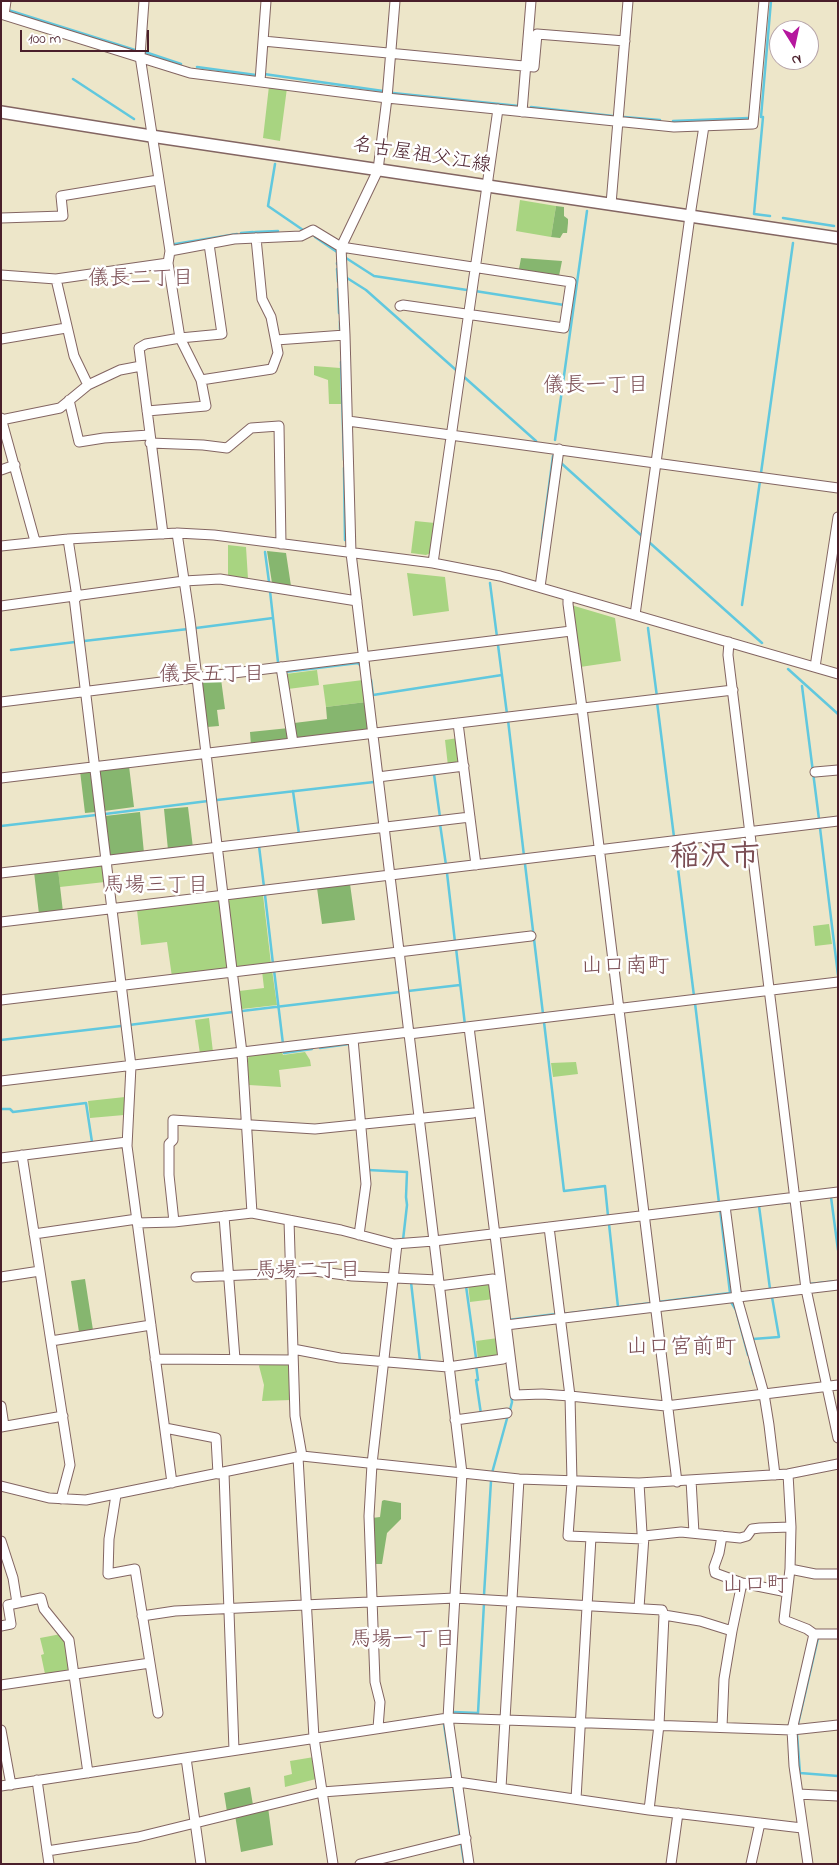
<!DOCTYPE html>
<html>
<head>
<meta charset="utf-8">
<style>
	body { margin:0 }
	#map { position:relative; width:839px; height:1865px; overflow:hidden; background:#ede6c9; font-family:"Indie Flower",sans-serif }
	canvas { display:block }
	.frame { position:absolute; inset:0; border:2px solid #4a1f2b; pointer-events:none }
	.north { position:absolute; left:769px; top:20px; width:50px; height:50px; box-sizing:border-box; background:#fff; border:1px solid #b7a5aa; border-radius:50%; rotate:170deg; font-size:14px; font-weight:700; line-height:20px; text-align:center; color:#4a1f2b }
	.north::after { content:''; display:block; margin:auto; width:18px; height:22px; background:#b5179e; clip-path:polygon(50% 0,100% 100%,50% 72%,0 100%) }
	.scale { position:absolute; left:20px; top:30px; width:129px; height:22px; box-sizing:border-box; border:2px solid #4a1f2b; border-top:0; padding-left:6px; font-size:15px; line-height:18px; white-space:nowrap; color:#4a1f2b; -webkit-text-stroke:4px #fff; paint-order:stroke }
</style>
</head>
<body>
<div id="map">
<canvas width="839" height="1865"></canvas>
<div class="frame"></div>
<div class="north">N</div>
<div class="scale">100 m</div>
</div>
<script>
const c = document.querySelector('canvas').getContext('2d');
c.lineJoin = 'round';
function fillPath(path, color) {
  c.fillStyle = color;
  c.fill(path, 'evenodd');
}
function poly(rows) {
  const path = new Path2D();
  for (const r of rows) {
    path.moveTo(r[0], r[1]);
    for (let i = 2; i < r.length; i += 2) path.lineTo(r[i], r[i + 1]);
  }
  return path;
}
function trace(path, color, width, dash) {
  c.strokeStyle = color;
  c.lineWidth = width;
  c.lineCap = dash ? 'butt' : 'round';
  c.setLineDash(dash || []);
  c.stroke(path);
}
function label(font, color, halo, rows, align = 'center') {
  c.font = font + ' "Indie Flower","Klee One",sans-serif';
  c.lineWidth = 5;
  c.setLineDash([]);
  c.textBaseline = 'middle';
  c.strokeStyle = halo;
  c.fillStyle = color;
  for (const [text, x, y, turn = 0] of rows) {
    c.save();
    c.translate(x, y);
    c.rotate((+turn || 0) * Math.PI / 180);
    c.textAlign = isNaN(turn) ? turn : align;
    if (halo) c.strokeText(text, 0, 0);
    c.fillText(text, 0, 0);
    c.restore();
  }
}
const green = poly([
	[269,86,287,88,280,141,263,138],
	[520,200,556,206,551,237,516,231],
	[314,366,340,368,341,404,329,404,328,380,314,375],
	[415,521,435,523,431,553,426,555,411,553],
	[228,545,246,547,248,579,228,576],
	[407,573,445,577,449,611,413,616],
	[571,605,615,618,621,661,580,667],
	[317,670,319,685,288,689,286,674],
	[363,680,366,702,326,707,323,685],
	[458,738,461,762,448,766,445,740],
	[100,864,103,866,105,882,60,887,58,869],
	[263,895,271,964,239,968,236,966,228,902,230,899],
	[218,900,221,903,229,967,227,970,172,977,167,942,141,945,137,910],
	[829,924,832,944,815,946,813,926],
	[272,970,277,1005,242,1009,239,991,264,988,262,971],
	[209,1018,213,1052,200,1054,195,1020],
	[282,1052,283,1055,305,1052,310,1060,311,1066,279,1070,281,1087,249,1085,247,1061,249,1056],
	[576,1062,578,1074,553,1077,551,1063],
	[125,1097,124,1115,90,1118,88,1101],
	[489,1281,494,1299,470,1302,468,1284],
	[498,1338,500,1354,497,1357,478,1360,476,1341],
	[261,1362,288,1363,290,1366,291,1400,262,1401,264,1385,259,1366],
	[61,1634,65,1639,70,1668,68,1671,45,1674,41,1655,44,1654,40,1638],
	[314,1757,316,1779,285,1787,284,1776,292,1774,290,1761]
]);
const forest = poly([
	[556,206,564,207,564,216,568,219,568,223,567,233,563,233,560,238,551,237],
	[521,258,562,261,559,276,519,269],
	[267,551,286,553,291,586,272,583],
	[221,679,225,709,217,710,219,726,207,727,202,685,204,681],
	[366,702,370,729,366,732,296,739,294,723,327,719,326,707],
	[289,728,290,739,251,746,250,732],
	[129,766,134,807,104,811,99,772,101,769],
	[88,770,91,773,96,812,85,813,80,771],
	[188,807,193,848,168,850,164,809],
	[140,812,144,853,112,857,109,855,105,816],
	[58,869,63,912,39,914,34,872],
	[350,884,355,920,322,924,317,888],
	[85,1279,93,1330,79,1332,71,1281],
	[384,1500,401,1503,401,1519,387,1533,382,1564,376,1564,372,1518,380,1517,382,1501],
	[250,1787,253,1805,227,1812,224,1793],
	[268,1807,273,1845,241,1852,235,1815]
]);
const stream = poly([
	[8,10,135,50],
	[145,52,181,64],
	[197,67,256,75],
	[264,74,383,91],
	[73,79,134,119],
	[393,93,519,106],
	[531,107,613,116],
	[624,117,660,120],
	[673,121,749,118],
	[275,164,268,206,303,230],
	[754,214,763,117,761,117,771,1],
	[754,214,770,216],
	[783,218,834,226],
	[255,232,278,231],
	[241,233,253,232],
	[315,237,337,252],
	[175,244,237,234],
	[346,258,374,276,467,290],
	[337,263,337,264],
	[337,269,338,282],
	[347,278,366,290,456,370],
	[338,289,339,313],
	[475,291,564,305],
	[340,321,340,329],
	[341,362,344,460],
	[463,376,536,441],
	[555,440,587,211],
	[561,463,642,536],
	[344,468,345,540],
	[761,473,793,243],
	[542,539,553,456],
	[650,543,762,643],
	[265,552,269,582],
	[490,583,497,637],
	[270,591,278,662],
	[742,605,760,481],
	[196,628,273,618],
	[648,628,657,697],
	[84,641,188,629],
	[498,645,507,714],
	[11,650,75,642],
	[788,669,838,714],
	[285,672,358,663,360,665],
	[371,680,373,695,502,675],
	[802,686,819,819],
	[657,702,674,837],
	[508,720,524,856],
	[432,774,434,774,440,817],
	[293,791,299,834],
	[217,800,374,782],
	[105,814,208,801],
	[440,824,446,865],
	[1,826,96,815],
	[820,828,838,975],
	[675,845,694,996],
	[261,846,259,846,264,887],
	[525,864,543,1014],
	[447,873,455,942],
	[265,895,273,964],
	[456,948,465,1025],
	[274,970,283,1044],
	[408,991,460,985],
	[695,1003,719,1203],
	[242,1011,400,992],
	[544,1022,564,1191,605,1186,608,1216],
	[129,1025,233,1012],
	[1,1040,121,1026],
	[320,1048,349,1044],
	[284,1053,312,1049],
	[1,1109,10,1109,13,1112,86,1103,92,1142],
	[368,1170,407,1172,406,1197,407,1205,403,1240],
	[831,1197,838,1250],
	[782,1203,791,1202],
	[759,1206,770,1289],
	[609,1224,618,1307],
	[411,1282,420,1361],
	[809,1284,838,1281],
	[466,1286,476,1358],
	[658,1302,730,1293,720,1209],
	[731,1302,736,1310,748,1355],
	[563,1314,651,1303],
	[508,1320,556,1314],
	[753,1339,779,1337,772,1297],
	[750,1362,754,1375],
	[476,1365,478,1380,476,1380,481,1414],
	[510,1410,512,1402,511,1394],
	[492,1473,508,1415],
	[484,1595,491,1481],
	[453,1712,478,1713,484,1603],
	[444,1724,452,1777],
	[798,1724,818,1638],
	[797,1734,800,1773,838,1776],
	[453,1785,460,1835],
	[461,1843,464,1862]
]);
const minor = poly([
	[144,1,140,56,170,251,168,263,180,338,201,380,272,369,278,353,271,317,262,299,256,238],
	[395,1,387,98,378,170,341,247,345,335,351,553,462,1473,448,1718,469,1864],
	[1,14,190,73,387,98,674,127,753,124,764,1],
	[4,15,6,1],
	[263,41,534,67,537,34,625,41],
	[260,81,266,1],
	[522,112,531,1],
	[611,204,628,1],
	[1,218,63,216,61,196,158,180],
	[170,251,234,239,301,236,313,230,341,247,571,282,564,328,403,305,400,306],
	[1,275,56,279,168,263],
	[56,279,74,356,88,385],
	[1,339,66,328],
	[276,340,345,335],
	[69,400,79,442,104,438,149,435],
	[147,411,206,406,201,380],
	[1,418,35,541],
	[1,420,60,408,88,385,120,370,141,366],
	[348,421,838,488],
	[150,443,203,445,227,448,251,428,279,426,281,544],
	[1,470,15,465],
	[177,533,190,620,242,1053,252,1213],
	[163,534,139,348,146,344,180,338,222,334,209,244],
	[68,539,77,597],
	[1,546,68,539,177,533,214,535,433,563,500,576,838,674],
	[433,563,498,109],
	[540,587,559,449],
	[568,596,568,604,582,708,677,1482],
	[74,597,131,1066,127,1146,172,1483],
	[1,606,184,581,220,579,357,601],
	[635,615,690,216,704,126],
	[729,642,728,655,806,1289,838,1438],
	[281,667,293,743],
	[815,667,838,517],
	[1,702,571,631],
	[458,723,476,865],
	[815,772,838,770],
	[378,777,464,766],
	[1,778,733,690],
	[1,873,470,817],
	[1,922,838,821],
	[1,1000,531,936],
	[469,1027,515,1395,542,1394,570,1396,666,1406,838,1385],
	[409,1034,838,982],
	[353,1039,366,1184,359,1235],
	[1,1081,409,1032],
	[22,1155,70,1465,61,1499],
	[1,1158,127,1142],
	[725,1206,737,1298,764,1394,769,1425,775,1475],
	[224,1216,235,1359],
	[289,1220,295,1416,302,1456],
	[174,1222,169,1175,169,1144,173,1140,173,1120,315,1129,473,1113],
	[137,1223,174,1222,252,1213,341,1230,394,1244,434,1241,838,1192],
	[549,1227,570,1396,572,1482,568,1536,644,1539],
	[34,1234,137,1219],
	[1,1277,40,1271],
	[196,1277,290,1273,307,1270,352,1276,438,1280],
	[506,1325,838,1285],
	[51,1341,151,1325],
	[293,1349,340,1358,448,1367,503,1359,493,1279,439,1286],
	[155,1359,293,1360],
	[1,1406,4,1426],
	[455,1420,507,1413],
	[1,1427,63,1416],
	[165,1428,216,1438,218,1474],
	[298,1457,314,1738,333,1864],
	[224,1473,234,1750],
	[788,1474,791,1527,790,1569,784,1620,807,1629,814,1634,838,1634],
	[691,1480,694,1533],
	[639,1483,642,1533,644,1536,639,1608],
	[1,1486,49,1498,86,1500,302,1456,519,1479,639,1483,788,1474,838,1464],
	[644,1536,681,1532,740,1538,747,1536,752,1529,760,1528,791,1527],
	[722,1536,719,1553,714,1567,715,1573,742,1583,787,1592],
	[1,1541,13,1578,17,1603],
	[790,1569,815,1574,838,1574],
	[664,1615,700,1621,732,1631,724,1679,722,1727],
	[142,1616,175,1611,455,1598,662,1610,664,1615,659,1725,649,1810],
	[1,1626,11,1624,8,1605,41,1598,44,1609,69,1640,88,1773],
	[732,1631,742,1583],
	[150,1663,158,1713],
	[1,1685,150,1663,135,1569,108,1574,109,1539,116,1495],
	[378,1728,380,1702,375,1682,369,1516,372,1464,397,1244],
	[1,1730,11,1785],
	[186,1758,201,1864],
	[37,1780,49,1864],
	[1,1786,448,1718,792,1730,838,1725],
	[501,1788,519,1479],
	[798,1794,838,1796],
	[576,1799,591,1537],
	[47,1851,138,1837,322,1792,458,1782,649,1810,802,1828],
	[360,1864,466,1838],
	[671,1864,678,1813],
	[751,1864,760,1823],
	[808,1864,794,1766,792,1730,814,1634]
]);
const major = poly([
	[1,112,151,136,838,238]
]);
const streetNames = [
	["名古屋祖父江線",422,157,9]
];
const neighbourhoodNames = [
	["儀長二丁目",141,281],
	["儀長一丁目",596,388],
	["儀長五丁目",212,677],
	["馬場三丁目",156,888],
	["馬場二丁目",308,1273],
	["馬場一丁目",403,1642]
];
const quarterNames = [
	["山口南町",625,968],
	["山口宮前町",681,1349],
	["山口町",755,1587]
];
const townNames = [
	["稲沢市",715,860]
];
fillPath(green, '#a8d481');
fillPath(forest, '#86b66f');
trace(stream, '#61c8de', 2.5);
trace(minor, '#836562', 11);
trace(major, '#836562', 14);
trace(minor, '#fff', 9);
trace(major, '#fff', 11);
label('20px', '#4a1f2b', '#fff', streetNames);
label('21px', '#7b4e54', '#fff', neighbourhoodNames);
label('22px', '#7b4e54', '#fff', quarterNames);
label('bold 30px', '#7b4e54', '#fff', townNames);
</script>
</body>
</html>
